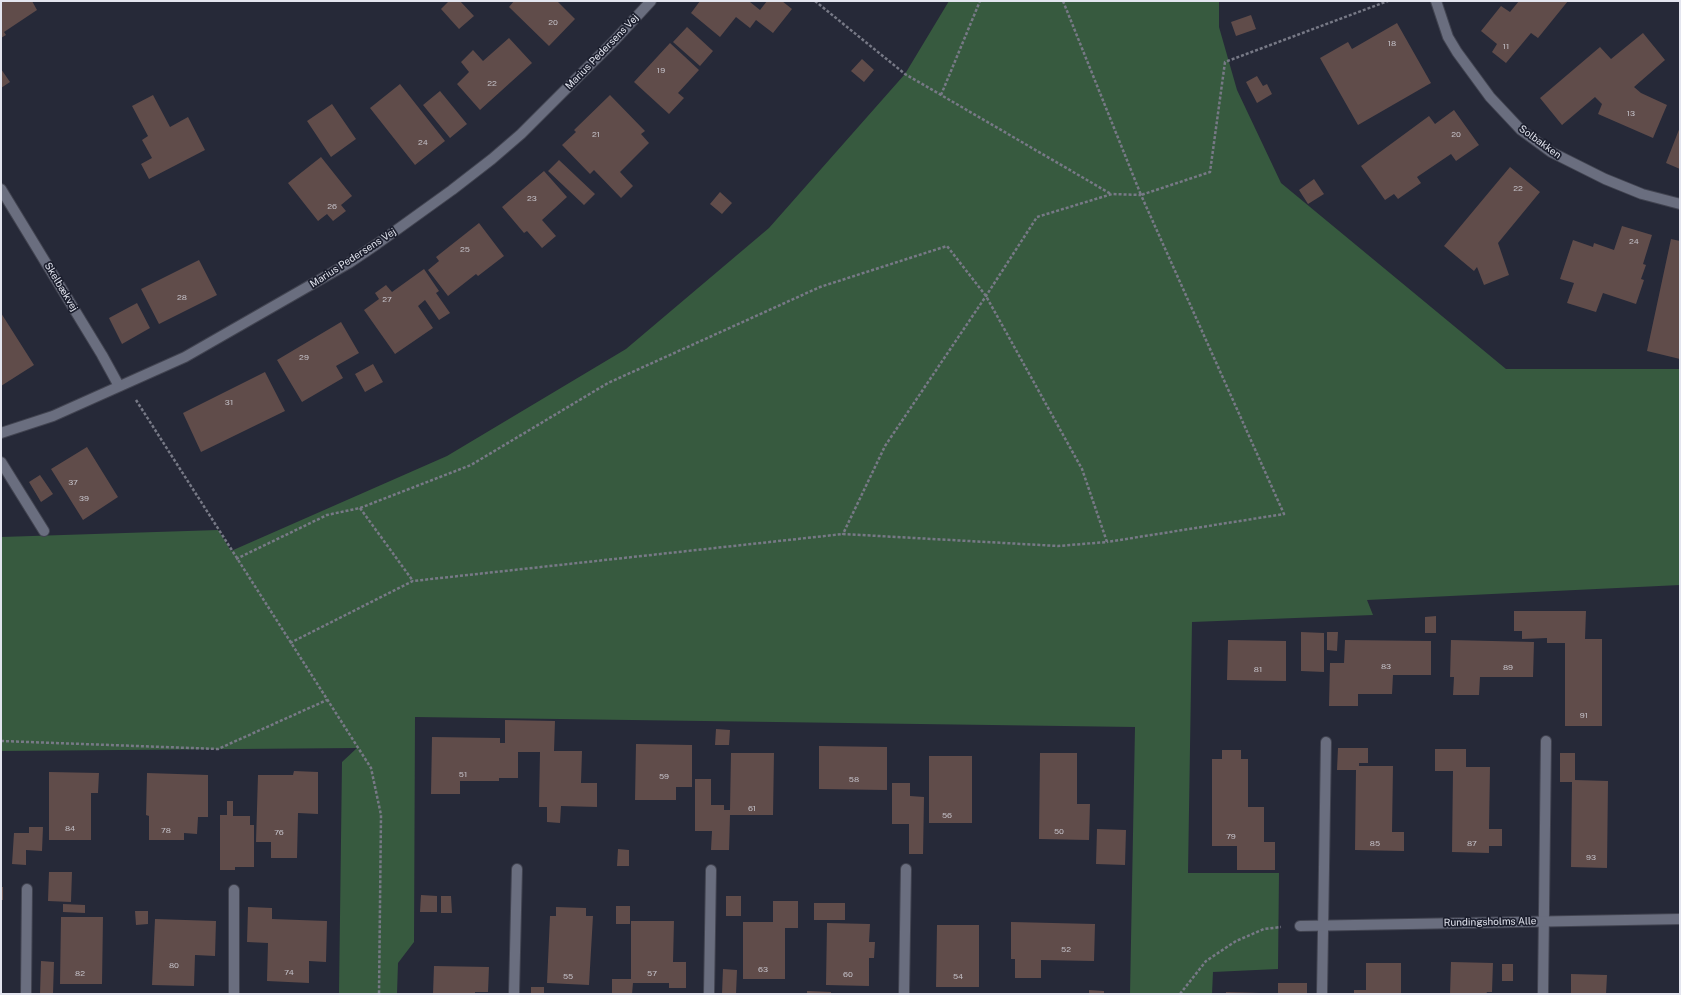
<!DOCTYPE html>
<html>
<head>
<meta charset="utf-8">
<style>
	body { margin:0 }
	#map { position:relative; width:1681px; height:995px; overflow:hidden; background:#262938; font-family:"Public Sans",sans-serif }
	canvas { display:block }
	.frame { position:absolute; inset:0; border:2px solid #e3e5ef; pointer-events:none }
</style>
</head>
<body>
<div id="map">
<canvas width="1681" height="995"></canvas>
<div class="frame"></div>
</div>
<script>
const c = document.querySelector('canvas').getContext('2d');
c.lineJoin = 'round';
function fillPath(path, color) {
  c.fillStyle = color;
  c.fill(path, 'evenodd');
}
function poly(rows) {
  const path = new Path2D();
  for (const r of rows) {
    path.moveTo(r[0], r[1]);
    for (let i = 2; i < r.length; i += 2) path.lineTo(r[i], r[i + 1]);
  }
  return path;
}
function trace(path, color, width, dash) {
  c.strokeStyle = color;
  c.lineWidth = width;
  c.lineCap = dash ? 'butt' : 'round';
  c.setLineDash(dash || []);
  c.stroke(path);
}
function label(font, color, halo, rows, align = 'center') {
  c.font = font + ' "Public Sans",sans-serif';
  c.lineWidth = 3.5;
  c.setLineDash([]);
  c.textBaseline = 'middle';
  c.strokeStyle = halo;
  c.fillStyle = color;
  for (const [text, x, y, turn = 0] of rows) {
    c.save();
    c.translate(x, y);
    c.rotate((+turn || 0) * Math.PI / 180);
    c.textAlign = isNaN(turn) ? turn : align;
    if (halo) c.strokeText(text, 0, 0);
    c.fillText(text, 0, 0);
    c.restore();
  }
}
const green = poly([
	[949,1,1219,1,1219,27,1237,90,1281,183,1506,369,1680,369,1680,585,1367,600,1373,615,1192,622,1188,873,1279,873,1278,969,1213,972,1212,994,1130,994,1135,727,415,717,414,942,398,963,397,994,339,994,342,762,357,748,1,751,1,537,218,530,231,551,447,456,626,349,769,228,905,74]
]);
const building = poly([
	[1,1,32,1,37,10,4,32,6,35,1,38],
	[449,1,460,1,474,16,459,29,441,9],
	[514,1,557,1,575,19,549,46,509,7],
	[700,1,751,1,750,2,760,10,767,1,782,1,792,9,773,33,756,20,750,28,736,17,720,37,691,13],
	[1519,1,1568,1,1538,38,1531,33,1506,63,1492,52,1497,44,1481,31,1501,6,1510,12],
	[1251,15,1256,29,1236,36,1231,22],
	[1397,23,1431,83,1358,125,1320,58,1348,42,1352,49],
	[687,27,713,51,700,66,673,42],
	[1643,33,1665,60,1634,87,1641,93,1667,105,1653,138,1598,114,1602,104,1595,97,1562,125,1540,98,1600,47,1611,59],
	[509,38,532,63,480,110,457,84,469,72,461,62,473,50,483,61],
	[670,43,699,70,678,93,684,98,669,114,634,82],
	[862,59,874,70,864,82,851,71],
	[1,69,10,82,1,88],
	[1257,76,1263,86,1267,84,1272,94,1257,103,1246,82],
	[400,84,445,141,415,165,370,108],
	[440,91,467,124,450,138,423,105],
	[153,95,170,127,188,117,205,150,149,179,141,164,152,158,142,140,148,136,132,106],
	[610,95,645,131,641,134,649,143,620,172,633,186,621,198,594,170,590,174,562,145,576,132,574,130],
	[332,104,356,139,331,157,307,121],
	[1454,110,1479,145,1456,161,1451,154,1417,177,1421,183,1398,199,1394,194,1385,200,1361,166,1429,116,1435,124],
	[1680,127,1680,169,1666,163],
	[321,157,352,196,341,205,346,211,333,221,327,214,318,221,288,183],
	[559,160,595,194,584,205,548,171],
	[1510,167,1540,192,1498,243,1509,275,1484,285,1477,267,1474,271,1444,246],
	[544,171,567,197,542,220,556,236,542,248,527,231,524,233,502,207],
	[1314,179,1324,194,1308,204,1299,190],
	[720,192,732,203,722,214,710,204],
	[479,223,504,256,478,276,476,274,448,296,428,270,439,261,436,257],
	[1622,226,1652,235,1643,264,1646,265,1641,279,1644,280,1636,304,1603,293,1596,312,1567,303,1574,283,1560,279,1573,240,1593,247,1594,243,1614,250],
	[1671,239,1680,241,1680,359,1647,351],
	[199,260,217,295,159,324,141,289],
	[424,269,439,291,436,293,450,313,439,320,425,300,418,306,433,328,395,354,364,310,379,299,375,293,386,285,392,292],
	[137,303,150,328,122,344,109,318],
	[1,313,34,365,1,386],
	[341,322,359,353,336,366,343,378,302,402,277,360],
	[373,364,383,382,365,392,355,374],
	[265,372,285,411,201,452,183,413],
	[87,447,118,497,83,520,51,469],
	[40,475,53,494,41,502,29,482],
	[1514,611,1586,611,1585,639,1602,639,1602,726,1565,726,1565,643,1547,643,1547,638,1522,639,1522,631,1514,631],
	[1436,616,1436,633,1425,633,1425,617],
	[1301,632,1324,633,1324,672,1301,671],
	[1327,632,1338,632,1337,651,1327,650],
	[1228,640,1286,641,1286,681,1227,680],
	[1345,640,1431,641,1431,675,1393,675,1392,694,1358,694,1358,706,1329,706,1330,663,1344,663],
	[1451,640,1534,642,1533,677,1480,677,1479,695,1453,695,1454,677,1450,677],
	[505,720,555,721,554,751,582,751,581,783,597,783,597,807,561,806,560,823,547,822,547,807,539,807,540,752,518,752,518,778,499,778,499,781,460,781,460,794,431,794,432,737,500,738,500,743,505,743],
	[716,729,730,730,729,745,715,745],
	[636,744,692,745,692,787,676,787,676,800,635,800],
	[819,746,887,747,887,790,819,789],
	[1338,748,1368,748,1368,763,1359,763,1359,766,1393,766,1392,832,1404,832,1404,851,1355,850,1356,770,1337,770],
	[1435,749,1466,749,1466,767,1490,767,1489,829,1502,829,1502,846,1489,846,1489,853,1452,852,1453,771,1435,771],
	[1222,750,1241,750,1241,759,1248,759,1248,807,1264,807,1264,842,1275,842,1275,870,1237,870,1237,846,1212,846,1212,759,1222,759],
	[731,753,774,753,773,815,730,815,729,850,711,850,712,831,695,831,695,779,711,779,711,805,724,805,724,810,730,810],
	[1040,753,1077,753,1077,804,1090,804,1089,840,1039,839],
	[1560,753,1575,753,1575,780,1608,781,1607,868,1571,867,1572,782,1560,782],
	[929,756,972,756,972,823,929,823],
	[294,771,318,772,318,814,298,813,297,858,271,858,271,842,256,842,258,775,293,775],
	[49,772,99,773,98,793,91,793,91,840,49,840],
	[147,773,208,775,208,817,198,817,197,834,184,833,184,840,149,840,149,816,146,815],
	[892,783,910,783,910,796,924,797,923,854,909,854,909,824,892,824],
	[227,801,233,801,233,816,250,816,250,825,254,825,254,867,235,867,235,870,220,870,220,815,227,815],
	[29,827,43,827,42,851,26,850,26,865,12,864,14,833,29,833],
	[1097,829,1126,830,1125,865,1096,864],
	[618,849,629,850,629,866,617,866],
	[49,872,72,872,71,902,48,901],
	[1,887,3,887,3,900,1,900],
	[421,895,437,896,437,912,420,912],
	[441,896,451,896,452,913,441,913],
	[726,896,741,896,741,916,726,916],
	[773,901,798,901,798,928,785,928,785,979,743,979,743,922,773,922],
	[814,903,845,903,845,920,814,920],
	[63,904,85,905,85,913,63,912],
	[616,906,630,906,630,924,616,924],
	[248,907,272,908,272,919,327,921,326,962,309,961,309,983,267,981,268,943,247,942],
	[556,907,586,908,586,916,593,916,589,985,547,983,550,916,556,916],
	[135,911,148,911,148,924,136,925],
	[61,917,103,917,102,984,60,984],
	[155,919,216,921,215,956,195,955,194,986,152,985],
	[631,921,674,921,673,962,686,962,686,988,669,988,669,983,633,983,632,994,612,994,612,979,631,979],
	[1011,922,1095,924,1094,961,1041,960,1041,978,1015,978,1015,959,1011,959],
	[827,923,870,924,869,942,875,942,874,958,869,958,869,986,826,985],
	[937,925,979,925,979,987,936,987],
	[41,961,54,962,53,994,40,994],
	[1451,962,1493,963,1492,992,1487,992,1486,994,1450,994],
	[1366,963,1401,963,1401,994,1354,994,1354,990,1366,990],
	[1502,964,1513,964,1513,981,1502,981],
	[434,966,489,967,488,992,475,992,475,994,433,994],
	[723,969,737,970,736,994,722,994],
	[1571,974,1607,975,1606,994,1571,994],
	[1278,983,1307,983,1307,994,1278,994],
	[531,987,544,987,544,994,531,994],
	[1089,990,1104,991,1104,994,1089,994],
	[807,991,831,992,831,994,807,994],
	[1226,992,1260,993,1260,994,1226,994]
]);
const path = poly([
	[815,1,905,74,1111,194],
	[1063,1,1141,195,1210,172,1225,62,1388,1],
	[941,95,980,1],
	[136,400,371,768,381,815,379,994],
	[360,508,413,581],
	[236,559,327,515,360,508,471,465,608,383,820,287,947,246,986,296,1082,469,1107,542,1058,546,843,534,885,446,986,296,1037,217,1112,194,1141,195,1284,514,1107,542],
	[290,643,413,581,843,534],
	[1,741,218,749,327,700],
	[1180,994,1206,961,1236,941,1264,929,1281,927]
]);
const service = poly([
	[26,994,27,889],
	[234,994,234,890],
	[514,994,517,869],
	[709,994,711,870],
	[904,994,906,869],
	[1322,994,1326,742],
	[1543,994,1546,741]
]);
const minor = poly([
	[1436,1,1448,37,1457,52,1490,97,1521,130,1551,152,1605,179,1642,194,1680,204],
	[1,189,102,355,119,386],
	[1,433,53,416,185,357,349,263,377,244,452,190,492,159,521,134,614,41,651,1],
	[1,462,44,531],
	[1300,926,1680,919]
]);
const numberNames = [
	["20",553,23],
	["18",1392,44],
	["11",1506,47],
	["19",661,71],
	["22",492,84],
	["13",1631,114],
	["21",596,135],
	["20",1456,135],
	["24",423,143],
	["22",1518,189],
	["23",532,199],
	["26",332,207],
	["24",1634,242],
	["25",465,250],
	["28",182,298],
	["27",387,300],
	["29",304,358],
	["31",229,403],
	["37",73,483],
	["39",84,499],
	["83",1386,667],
	["89",1508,668],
	["81",1258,670],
	["91",1584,716],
	["51",463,775],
	["59",664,777],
	["58",854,780],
	["61",752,809],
	["56",947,816],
	["84",70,829],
	["78",166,831],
	["50",1059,832],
	["76",279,833],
	["79",1231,837],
	["85",1375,844],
	["87",1472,844],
	["93",1591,858],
	["52",1066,950],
	["80",174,966],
	["63",763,970],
	["74",289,973],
	["82",80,974],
	["57",652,974],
	["60",848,975],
	["55",568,977],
	["54",958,977]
];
const streetNames = [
	["Marius Pedersens Vej",602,52,-46],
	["Solbakken",1540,142,36],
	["Marius Pedersens Vej",353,258,-33],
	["Skelbækvej",61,287,59],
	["Rundingsholms Alle",1490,922,-1]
];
fillPath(green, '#375a3f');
fillPath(building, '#604c4a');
trace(service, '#424451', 12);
trace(minor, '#424451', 12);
trace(path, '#777986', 2.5, [3, 2]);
trace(service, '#6a6e7f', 10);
trace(minor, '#6a6e7f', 10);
label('8px', '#c2bfc6', null, numberNames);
label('10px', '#e3e5ef', '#1c1f2e', streetNames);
</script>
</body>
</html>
